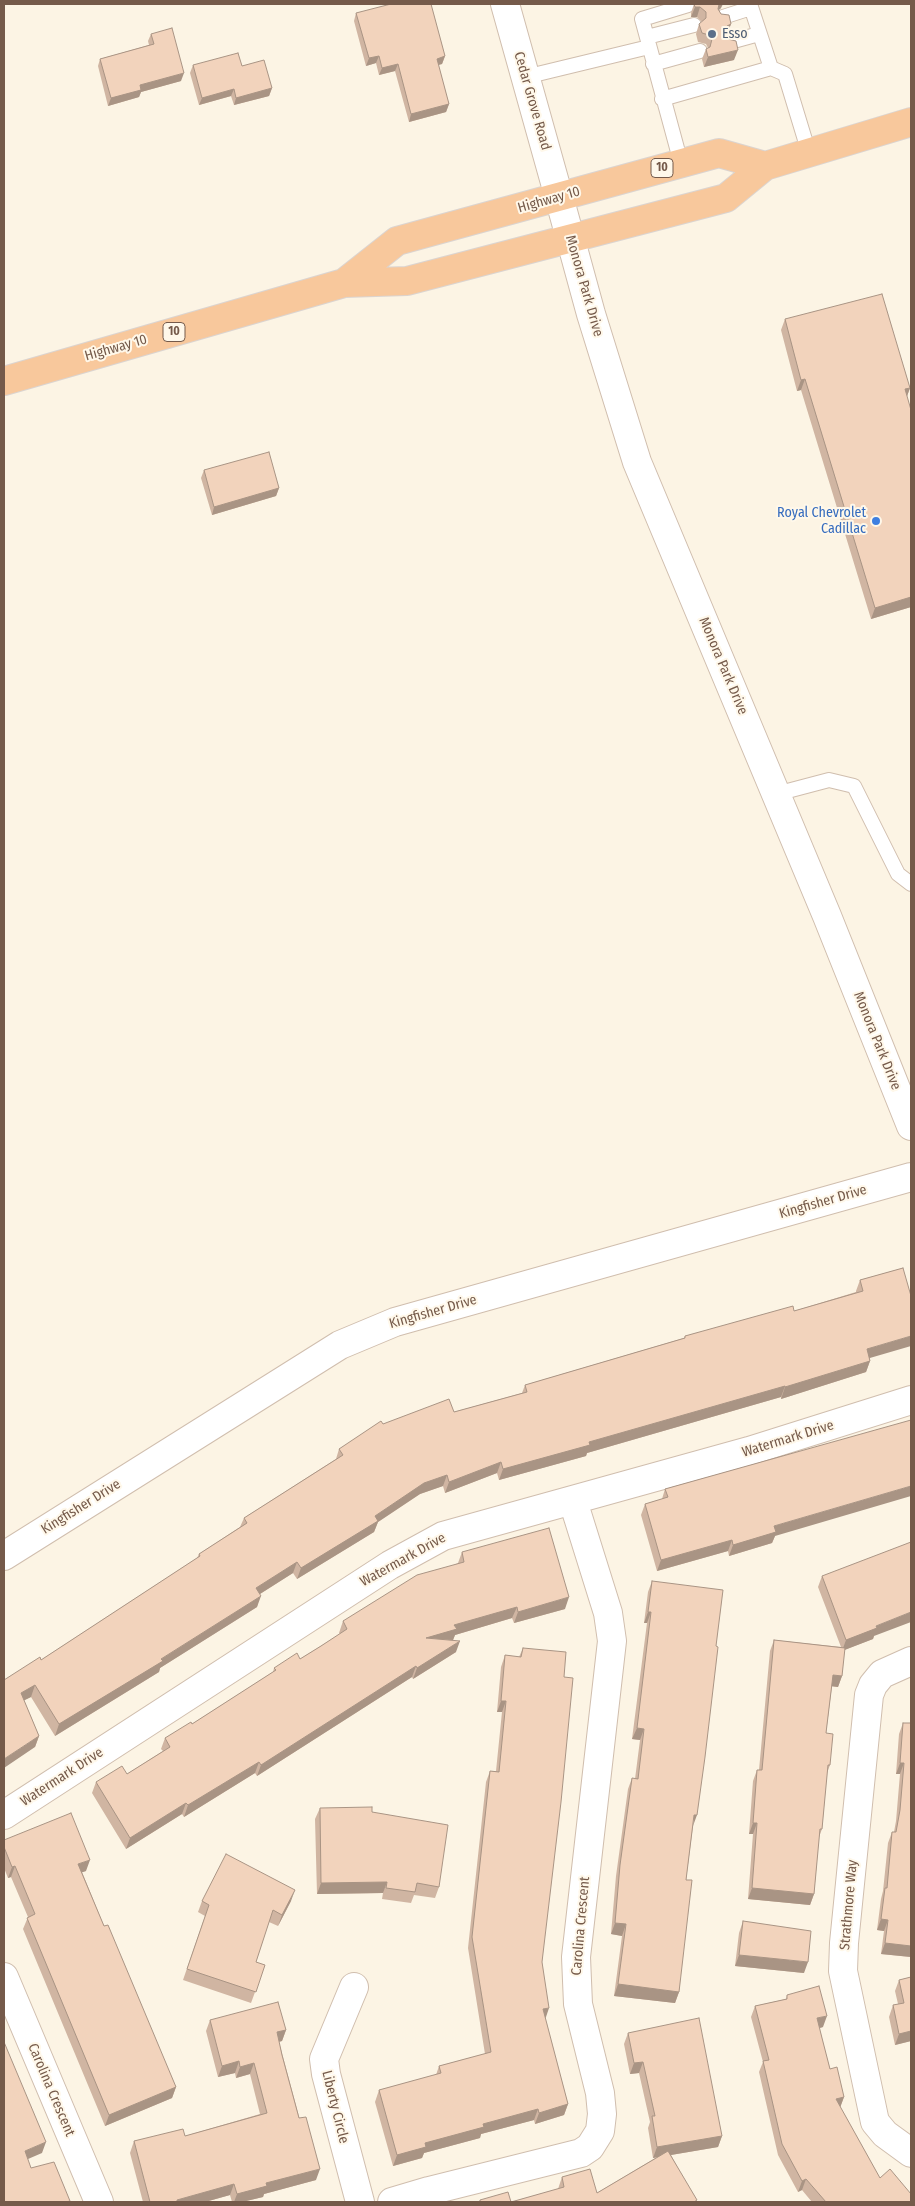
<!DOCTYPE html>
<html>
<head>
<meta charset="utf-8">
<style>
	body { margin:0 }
	#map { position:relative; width:915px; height:2206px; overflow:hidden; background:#fcf4e4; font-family:"Fira Sans Condensed",sans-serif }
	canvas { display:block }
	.frame { position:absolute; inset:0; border:5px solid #755a4a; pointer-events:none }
</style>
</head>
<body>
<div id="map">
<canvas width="915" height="2206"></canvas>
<div class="frame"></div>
</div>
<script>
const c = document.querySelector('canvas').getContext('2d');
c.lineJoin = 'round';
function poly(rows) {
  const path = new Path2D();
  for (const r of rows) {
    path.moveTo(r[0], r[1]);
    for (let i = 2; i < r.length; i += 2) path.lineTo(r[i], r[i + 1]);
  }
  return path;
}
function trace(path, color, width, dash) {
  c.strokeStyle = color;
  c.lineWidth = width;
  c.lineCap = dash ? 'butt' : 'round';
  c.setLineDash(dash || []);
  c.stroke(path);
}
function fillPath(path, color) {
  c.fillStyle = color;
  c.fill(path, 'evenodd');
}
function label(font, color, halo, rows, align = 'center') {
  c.font = font + ' "Fira Sans Condensed",sans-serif';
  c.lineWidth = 4;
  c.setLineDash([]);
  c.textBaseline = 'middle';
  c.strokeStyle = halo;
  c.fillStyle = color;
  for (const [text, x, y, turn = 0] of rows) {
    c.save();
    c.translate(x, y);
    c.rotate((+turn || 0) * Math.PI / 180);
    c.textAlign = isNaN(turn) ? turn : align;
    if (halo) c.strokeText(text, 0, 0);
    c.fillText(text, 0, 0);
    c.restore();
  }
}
const service = poly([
	[750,4,771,68],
	[723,17,751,8],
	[647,37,694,25],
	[730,42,759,34],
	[653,64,700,51],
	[525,77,649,47],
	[662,99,771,68,785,74,809,153],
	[681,163,642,19,688,5],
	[776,794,829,780,854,786,898,874,911,884]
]);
const minor = poly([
	[505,4,559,197],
	[4,1556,340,1345,395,1322,911,1177],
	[911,1661,882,1674,873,1685,869,1695,844,1943,843,1971,875,2122,885,2134,911,2153],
	[4,1815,390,1565,443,1536,749,1451,911,1400],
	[4,1977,99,2202],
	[354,1987,324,2059,326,2074,360,2202],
	[392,2202,429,2191,581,2153,590,2147,600,2131,602,2114,600,2093,578,2004,576,1957,612,1641,608,1613,573,1501]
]);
const tertiary = poly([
	[559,197,591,314,637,462,827,916,911,1126]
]);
const trunk = poly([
	[344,283,397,241,719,153,765,166],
	[4,381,344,283,407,281,726,198,765,166,911,122]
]);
const wall = poly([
	[694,4,721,8,719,10,721,14,731,24,727,34,726,35,734,60,704,67,702,59,706,49,708,48,706,44,698,42,696,34,699,24,702,22,697,17,691,17,691,13],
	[356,13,445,56,442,64,438,65,449,104,446,112,409,122,395,71,379,75,376,63,366,66,354,21],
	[151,34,181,81,141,92,139,97,108,106,98,66,100,59,149,45,148,41],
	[193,65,272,88,269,96,234,105,231,96,199,105,190,73],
	[785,319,910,388,907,396,911,607,871,619,801,390,797,391,781,330],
	[204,470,279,488,276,496,212,515,201,478],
	[903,1268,870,1358,870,1361,866,1372,781,1399,781,1397,587,1453,586,1456,499,1480,497,1473,445,1493,443,1486,420,1494,378,1522,374,1532,297,1579,293,1573,260,1594,257,1607,160,1668,159,1672,55,1736,31,1697,24,1700,39,1736,35,1747,4,1680,41,1660,197,1558,199,1554,240,1527,244,1518,336,1459,339,1449,383,1424,454,1412,522,1393,525,1385,684,1338,685,1336,794,1311,856,1292,856,1291,860,1280],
	[665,1489,775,1536,772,1543,729,1556,728,1551,657,1571,641,1515,645,1504,662,1499],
	[462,1552,565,1609,514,1623,512,1618,455,1635,453,1640,456,1652,413,1679,412,1677,257,1776,255,1773,184,1817,182,1814,126,1849,92,1793,96,1782,127,1774,163,1751,161,1749,165,1738,192,1724,273,1672,274,1668,300,1659,340,1634,339,1633,343,1621,458,1563],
	[822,1576,874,1636,873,1639,844,1650,842,1676,838,1687,832,1686,826,1733,830,1765,827,1773,822,1829,819,1837,814,1894,810,1905,748,1899,753,1834,749,1834,753,1781,757,1770,759,1770,770,1651,774,1640,841,1647,818,1587],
	[652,1581,693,1826,686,1880,679,1992,675,2003,614,1996,622,1936,611,1934,616,1876,628,1789,632,1778,635,1779,640,1740,632,1739,647,1623,644,1623,648,1592],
	[523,1648,564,1677,542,1962,545,2019,568,2104,564,2115,535,2124,534,2120,481,2134,480,2138,424,2153,422,2158,393,2166,375,2102,379,2090,436,2075,439,2066,485,2054,468,1948,486,1782,490,1771,496,1771,502,1712,497,1712,501,1667,505,1655,519,1657],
	[903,1723,911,1957,881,1954,884,1931,877,1930,881,1899,883,1891,888,1843,892,1832,894,1832,896,1821,900,1774,896,1774,899,1734],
	[320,1808,372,1812,439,1887,435,1898,414,1895,411,1903,382,1899,383,1893,317,1894,315,1819],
	[4,1840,86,1871,82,1872,104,1926,176,2087,172,2098,105,2126,23,1929,28,1917,11,1877,8,1878,4,1868],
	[202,1901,291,1901,278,1926,269,1922,256,1962,265,1965,251,2003,183,1980,205,1916,198,1912],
	[743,1921,804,1973,735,1966,739,1933],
	[911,1977,911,2041,895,2045,889,2017,893,2005,898,2004,895,1991,899,1980],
	[787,1995,823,2027,819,2028,830,2069,844,2097,840,2107,880,2178,911,2202,812,2202,802,2190,798,2192,778,2155,759,2072,763,2062,751,2017,755,2006,786,1999],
	[210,2020,286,2030,282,2041,279,2042,316,2180,264,2194,263,2197,242,2202,232,2202,230,2195,205,2202,143,2202,130,2153,134,2141,185,2136,260,2114,250,2074,236,2078,235,2073,218,2077,206,2031],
	[628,2033,722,2136,718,2147,671,2155,696,2202,479,2202,480,2200,511,2202,558,2189,562,2177,597,2193,657,2157,653,2158,648,2128,650,2122,639,2073,630,2074,624,2044]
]);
const shadedWall = poly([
	[719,4,723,4,721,8,716,12],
	[695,7,700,7,697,17,691,17],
	[731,24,727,34,723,36,727,26],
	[738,50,734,60,704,67,708,57],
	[379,56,376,63,366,66,369,58],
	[445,56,442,64,434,66,437,59],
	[398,64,395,71,379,75,382,68],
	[184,73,181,81,141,92,139,97,108,106,111,98,140,85],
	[272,88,269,96,234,105,236,98],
	[234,89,231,96,199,105,202,98],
	[449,104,446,112,409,122,411,114],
	[805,379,801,390,797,391,801,380],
	[910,388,906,399,905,389],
	[279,488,276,496,212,515,214,507],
	[911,597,911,607,871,619,875,608],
	[911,1336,911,1346,863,1360,867,1349],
	[870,1361,866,1372,781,1399,785,1387],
	[785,1386,781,1397,587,1453,586,1456,499,1480,503,1469,589,1442],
	[501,1462,497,1473,445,1493,449,1482],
	[447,1475,443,1486,420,1494,378,1522,374,1532,297,1579,301,1568,375,1516,424,1483],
	[911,1486,911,1496,775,1536,772,1543,729,1556,733,1545,774,1526],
	[732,1540,728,1551,657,1571,661,1560],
	[297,1562,293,1573,252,1599,256,1588],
	[261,1596,257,1607,160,1668,159,1672,55,1736,59,1724],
	[569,1597,565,1609,514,1623,518,1612],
	[517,1607,512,1618,455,1635,453,1640,426,1638,454,1625],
	[648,1612,651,1612,647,1623,644,1623],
	[911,1612,911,1622,874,1636,873,1639,842,1651,846,1640,876,1626],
	[460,1641,456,1652,413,1679,417,1668],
	[416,1666,412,1677,257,1776,261,1765],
	[833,1675,842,1676,838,1687,829,1686],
	[35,1685,31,1697,17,1704,21,1693],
	[501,1701,506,1701,502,1712,497,1712],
	[637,1728,644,1729,640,1740,632,1739],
	[39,1736,35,1747,4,1768,4,1759],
	[259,1762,255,1773,184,1817,188,1805],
	[900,1763,904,1763,900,1774,896,1774],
	[186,1803,182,1814,126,1849,130,1838],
	[694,1815,697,1815,693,1826],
	[753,1823,757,1823,753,1834,749,1834],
	[90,1860,86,1871,74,1875,78,1864],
	[15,1866,11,1877,8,1878,12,1867],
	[387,1882,383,1893,317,1894,321,1883],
	[752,1888,814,1894,810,1905,748,1899],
	[295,1890,291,1901,278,1926,282,1915],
	[881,1919,888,1920,884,1931,877,1930],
	[615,1923,626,1924,622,1936,611,1934],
	[885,1943,911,1946,911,1957,881,1954],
	[739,1955,808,1962,804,1973,735,1966],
	[618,1984,679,1992,675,2003,614,1996],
	[549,2008,545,2020,543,2009],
	[827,2016,823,2027,813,2030,817,2018],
	[286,2030,282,2041,273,2043,277,2032],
	[911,2031,911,2041,895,2045,899,2034],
	[239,2061,235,2073,218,2077,222,2066],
	[643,2062,639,2073,630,2074,634,2063],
	[254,2063,250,2074,236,2078,240,2067],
	[176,2087,172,2098,105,2126,109,2115],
	[844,2097,840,2108,836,2099],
	[568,2104,564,2115,535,2124,539,2113],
	[538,2109,534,2120,481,2134,480,2138,424,2153,422,2158,393,2166,397,2155,425,2143,483,2124],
	[722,2136,718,2147,653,2158,657,2147],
	[46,2142,42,2153,21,2162,25,2151],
	[320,2169,316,2180,264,2194,263,2197,242,2202,234,2202,237,2194,266,2183],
	[806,2179,802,2190,798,2192,802,2181],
	[234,2184,230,2195,205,2202,176,2202,177,2200]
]);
const building = poly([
	[391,4,431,4,445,56,437,59,449,104,411,114,398,64,382,68,379,56,369,58,356,13,391,4],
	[694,4,719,4,718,9,721,14,729,15,731,24,727,26,725,34,728,39,736,41,738,50,708,57,706,49,710,47,712,39,709,35,702,33,699,24,706,18,706,12,700,7,695,7,694,4],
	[172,28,184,73,140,85,141,90,111,98,100,59,154,44,151,34,172,28],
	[238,53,242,66,264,60,272,88,236,98,234,89,202,98,193,65,238,53],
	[882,294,910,388,905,389,911,410,911,597,875,608,805,379,801,380,785,319,882,294],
	[269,452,279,488,214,507,204,470,269,452],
	[903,1268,911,1296,911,1336,867,1349,870,1361,785,1387,785,1386,589,1442,590,1445,503,1469,501,1462,449,1482,447,1475,424,1483,375,1516,378,1521,301,1568,297,1562,256,1588,261,1596,161,1659,163,1661,59,1724,35,1685,21,1693,39,1736,4,1759,4,1680,40,1657,41,1660,200,1556,199,1554,247,1523,244,1518,343,1455,339,1449,381,1421,383,1424,449,1399,454,1412,527,1392,525,1385,685,1338,685,1336,793,1306,794,1311,863,1291,860,1280,903,1268],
	[911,1420,911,1486,774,1526,776,1532,733,1545,732,1540,661,1560,645,1504,668,1497,665,1489,911,1420],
	[549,1528,569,1597,518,1612,517,1607,454,1625,457,1629,426,1638,460,1641,417,1668,416,1666,261,1765,259,1762,188,1805,186,1803,130,1838,96,1782,122,1766,127,1774,170,1747,165,1738,191,1722,192,1724,276,1670,274,1668,297,1653,300,1659,321,1646,347,1629,343,1621,417,1575,464,1562,462,1552,549,1528],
	[911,1542,911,1612,876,1626,877,1628,846,1640,822,1576,911,1542],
	[652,1581,723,1590,716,1646,718,1647,705,1757,697,1815,694,1815,686,1880,692,1880,679,1992,618,1984,626,1924,615,1923,620,1865,632,1778,638,1779,644,1729,637,1728,651,1612,648,1612,652,1581],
	[774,1640,845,1648,842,1676,833,1675,826,1733,833,1734,830,1765,828,1765,822,1829,820,1829,814,1894,752,1888,757,1823,753,1823,757,1770,762,1770,774,1640],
	[523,1648,566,1652,564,1677,573,1678,561,1802,542,1962,549,2008,543,2009,568,2104,539,2113,538,2109,483,2124,484,2127,425,2143,426,2147,397,2155,379,2090,441,2073,439,2066,491,2052,472,1937,490,1771,499,1772,506,1701,501,1701,505,1655,521,1657,523,1648],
	[903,1723,911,1723,911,1946,885,1943,888,1920,881,1919,885,1888,887,1888,892,1832,896,1832,900,1810,904,1763,900,1763,903,1723],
	[372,1807,372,1812,448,1825,439,1887,417,1883,415,1892,386,1888,387,1882,321,1883,320,1808,372,1807],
	[71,1813,90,1860,78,1864,104,1926,108,1925,176,2087,109,2115,27,1918,35,1914,15,1866,12,1867,4,1847,4,1840,71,1813],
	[226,1854,295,1890,282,1915,273,1910,256,1962,265,1965,256,1992,187,1969,209,1905,202,1901,226,1854],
	[743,1921,811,1931,808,1962,739,1955,743,1921],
	[911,1977,911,2031,899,2034,893,2005,904,2003,899,1980,911,1977],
	[819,1986,827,2016,817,2018,822,2038,830,2069,837,2067,844,2097,836,2099,880,2178,890,2169,911,2194,911,2202,826,2202,806,2179,802,2181,782,2144,763,2061,769,2060,755,2006,787,1999,787,1995,819,1986],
	[278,2002,286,2030,277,2032,282,2055,299,2118,306,2117,320,2169,266,2183,267,2186,237,2194,234,2184,177,2200,177,2202,150,2202,134,2141,183,2129,185,2136,267,2113,254,2063,240,2067,239,2061,222,2066,210,2020,278,2002],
	[699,2018,722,2136,657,2147,652,2116,655,2116,643,2062,634,2063,628,2033,699,2018],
	[4,2042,46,2142,25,2151,31,2168,54,2162,70,2201,66,2202,4,2202,4,2042],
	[668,2151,697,2200,694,2202,480,2202,480,2200,508,2192,511,2202,564,2187,562,2177,590,2169,597,2193,668,2151]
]);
const markers = [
	[712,34,5,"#5c6f8a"],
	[876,521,5,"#3f7fe0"]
];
const shields = [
	[662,168,22],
	[174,332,22]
];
const shieldNames = [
	["10",662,168],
	["10",174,332]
];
const serviceNames = [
	["Esso",722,34]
];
const streetNames = [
	["Cedar Grove Road",532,101,74],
	["Highway 10",549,200,-16],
	["Monora Park Drive",584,286,74],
	["Highway 10",116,348,-16],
	["Monora Park Drive",723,666,67],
	["Monora Park Drive",877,1041,68],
	["Kingfisher Drive",823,1202,-16],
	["Kingfisher Drive",433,1312,-16],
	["Watermark Drive",788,1439,-17],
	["Kingfisher Drive",81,1507,-32],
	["Watermark Drive",403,1560,-29],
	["Watermark Drive",62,1777,-33],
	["Strathmore Way",849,1905,-85],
	["Carolina Crescent",581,1926,-85],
	["Carolina Crescent",51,2090,67],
	["Liberty Circle",335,2107,76]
];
const shopNames = [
	["Royal Chevrolet",866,513],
	["Cadillac",866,529]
];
trace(service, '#d0beae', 16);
trace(minor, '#d0beae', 30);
trace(tertiary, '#d0beae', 30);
trace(trunk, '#dbd4d0', 30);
trace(service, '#fff', 14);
trace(minor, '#fff', 28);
trace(tertiary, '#fff', 28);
trace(trunk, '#f8c89c', 28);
fillPath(wall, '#d0b5a2');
fillPath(shadedWall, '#a99484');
fillPath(building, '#f2d3bc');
trace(building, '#a99484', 1);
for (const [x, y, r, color] of markers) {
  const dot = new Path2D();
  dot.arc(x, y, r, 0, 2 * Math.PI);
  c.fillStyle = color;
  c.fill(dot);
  trace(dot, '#fff8ea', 2);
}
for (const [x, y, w] of shields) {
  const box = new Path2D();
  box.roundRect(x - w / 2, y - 9.5, w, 19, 4);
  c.fillStyle = '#fff8ea';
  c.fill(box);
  trace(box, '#755a4a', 1);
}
label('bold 12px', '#755a4a', null, shieldNames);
label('14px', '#4e5e75', '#fff8ea', serviceNames, 'left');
label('14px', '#755a4a', '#fff8ea', streetNames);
label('14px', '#366cbe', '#fff8ea', shopNames, 'right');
</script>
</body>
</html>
